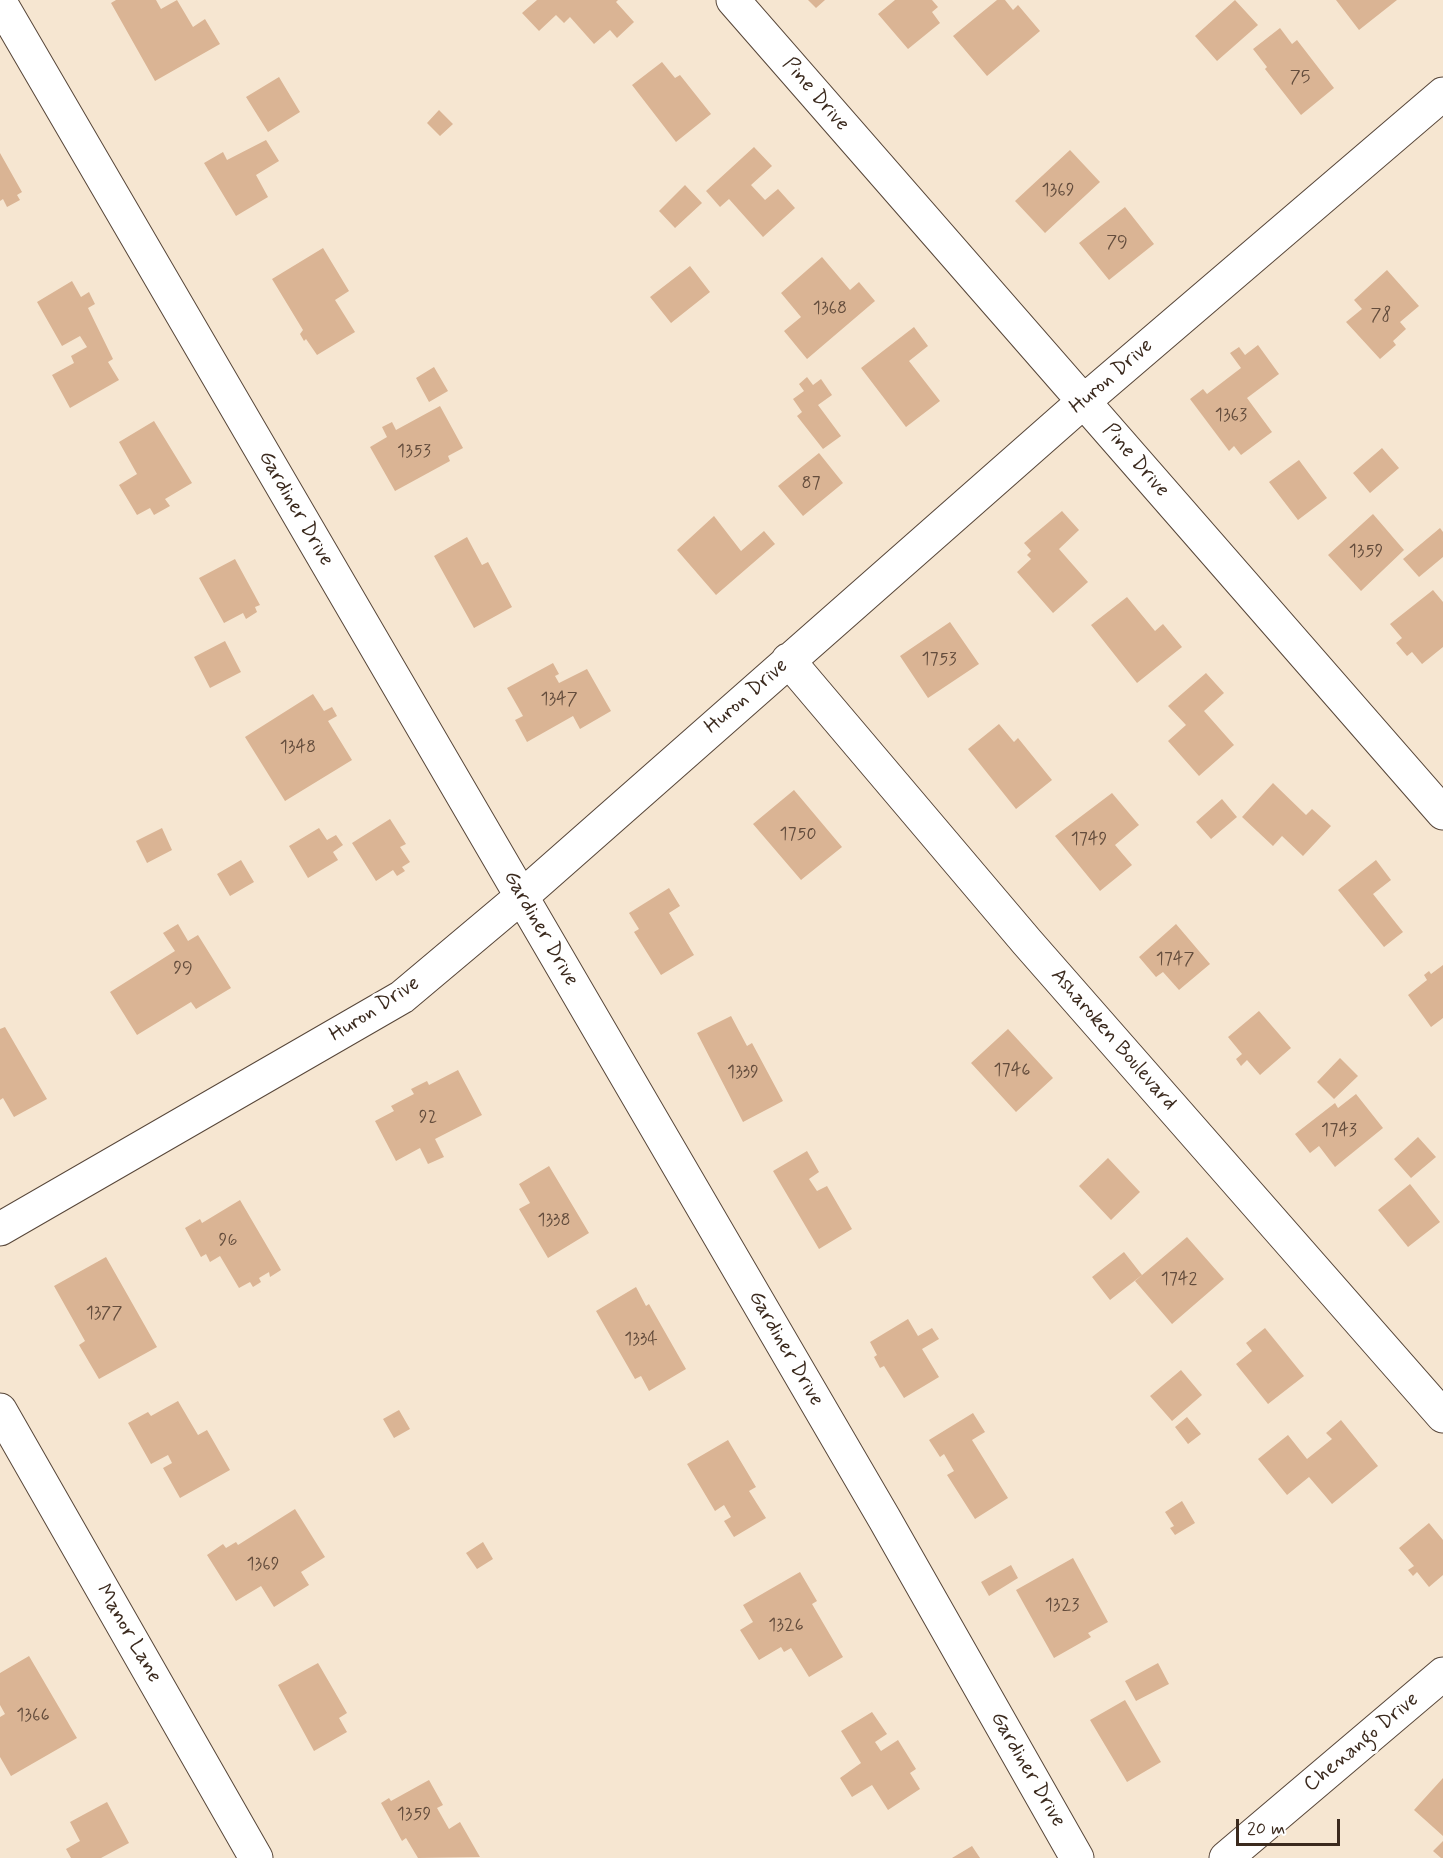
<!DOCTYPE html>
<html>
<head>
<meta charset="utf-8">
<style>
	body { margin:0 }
	#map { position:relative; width:1443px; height:1858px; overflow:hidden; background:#f6e6d1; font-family:Mynerve,sans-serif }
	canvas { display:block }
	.scale { position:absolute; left:1236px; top:1819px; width:104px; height:27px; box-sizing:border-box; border:3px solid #3b2a1e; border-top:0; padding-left:8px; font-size:18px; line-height:21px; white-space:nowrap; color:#3b2a1e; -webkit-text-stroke:4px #fff; paint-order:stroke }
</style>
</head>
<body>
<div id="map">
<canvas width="1443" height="1858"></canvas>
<div class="scale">20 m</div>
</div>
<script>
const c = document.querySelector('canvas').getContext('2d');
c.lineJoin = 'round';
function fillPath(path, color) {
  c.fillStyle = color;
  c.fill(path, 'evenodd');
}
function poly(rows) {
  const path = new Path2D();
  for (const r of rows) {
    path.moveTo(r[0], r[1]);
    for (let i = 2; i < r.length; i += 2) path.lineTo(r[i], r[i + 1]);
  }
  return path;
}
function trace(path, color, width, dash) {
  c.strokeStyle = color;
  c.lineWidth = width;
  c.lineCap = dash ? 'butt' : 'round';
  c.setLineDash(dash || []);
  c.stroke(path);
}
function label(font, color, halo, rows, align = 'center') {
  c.font = font + ' Mynerve,sans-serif';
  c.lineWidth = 6;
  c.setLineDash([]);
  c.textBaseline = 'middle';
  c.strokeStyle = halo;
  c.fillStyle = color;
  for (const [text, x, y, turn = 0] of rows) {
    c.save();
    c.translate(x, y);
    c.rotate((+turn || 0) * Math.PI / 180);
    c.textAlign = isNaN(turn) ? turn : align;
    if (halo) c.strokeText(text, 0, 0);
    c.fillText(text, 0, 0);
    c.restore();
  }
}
const building = poly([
	[116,0,156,0,161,9,177,0,193,27,205,19,220,44,155,81,111,3],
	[537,0,618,0,616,2,634,22,617,38,610,30,594,44,570,17,564,23,556,15,539,31,522,13],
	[808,0,825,0,816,8],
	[895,0,932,0,938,7,932,12,940,23,908,49,878,14],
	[997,0,1005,0,1013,10,1018,5,1040,31,987,76,953,36],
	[1235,0,1258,25,1217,61,1195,36],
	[1336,0,1397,0,1359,30],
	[1280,28,1292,44,1297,40,1334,88,1301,115,1265,69,1267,67,1253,49],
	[662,62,675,78,680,75,711,114,676,142,632,85],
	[279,77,300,112,268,132,246,97],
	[439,110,453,124,440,136,427,123],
	[266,140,279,161,256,175,268,197,236,216,204,163,223,152,227,160],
	[754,147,772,166,751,185,765,200,778,189,795,208,763,237,729,199,720,207,706,191],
	[1070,150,1100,182,1045,233,1015,201],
	[0,153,22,192,17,195,20,200,7,207,3,199,0,201],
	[685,185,702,203,675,228,659,211],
	[1125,207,1154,244,1109,280,1079,243],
	[323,248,349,291,335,300,355,332,317,355,306,339,304,341,300,334,303,330,272,279],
	[822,257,850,290,859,282,875,301,807,359,784,331,801,317,781,293],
	[690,266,710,292,671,323,650,297],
	[1387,270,1419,306,1400,322,1406,329,1393,341,1396,345,1380,359,1346,322,1362,309,1354,300],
	[72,281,81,297,89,292,95,304,88,308,113,359,108,362,119,380,70,408,52,375,74,363,71,356,87,347,80,336,62,346,37,302],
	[914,327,928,346,909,361,940,401,906,427,861,368],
	[1258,345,1279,374,1247,398,1272,432,1241,455,1234,446,1229,451,1190,399,1203,389,1207,394,1241,368,1230,353,1239,347,1245,355],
	[434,367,448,391,429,402,416,378],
	[807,377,813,385,821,379,832,395,818,405,841,436,823,449,797,416,802,412,793,399,804,391,799,384],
	[440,406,463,448,448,456,450,461,395,491,370,447,387,437,382,427,392,422,396,430],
	[154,421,192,483,165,499,170,506,154,515,150,508,137,515,119,485,137,474,119,442],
	[1382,448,1399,468,1370,493,1353,473],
	[819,453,843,483,803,516,778,486],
	[1299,460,1327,498,1298,520,1269,482],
	[1062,511,1079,530,1059,549,1088,582,1053,613,1017,572,1031,559,1027,555,1031,551,1024,543],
	[1373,514,1404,550,1361,591,1328,555],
	[714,516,741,551,764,531,775,544,716,595,677,550],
	[1440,528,1443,532,1443,557,1419,577,1403,559],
	[467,537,482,565,488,562,512,607,474,628,434,556],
	[235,559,260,605,255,607,257,612,246,619,243,613,224,623,199,578],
	[1433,590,1443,602,1443,647,1422,664,1412,652,1407,656,1396,643,1402,638,1390,624],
	[1127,597,1155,631,1163,624,1182,647,1137,683,1091,625],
	[950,622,979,664,928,698,900,656],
	[225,641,241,672,210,688,194,657],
	[553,663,559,674,555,676,559,683,587,669,611,711,580,729,573,716,527,742,515,720,523,716,507,688],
	[1206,673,1224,693,1204,711,1234,745,1199,776,1168,741,1186,725,1168,706],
	[313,694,324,711,332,707,337,716,328,721,352,760,285,801,245,737],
	[999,724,1014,742,1018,738,1052,780,1016,809,968,749],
	[1273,783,1306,815,1312,809,1331,826,1303,856,1282,836,1273,846,1242,817],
	[794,790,842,847,801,880,753,824],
	[1112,793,1139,825,1115,845,1132,865,1100,891,1055,836],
	[1222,799,1237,817,1211,839,1196,822],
	[390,819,406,844,400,847,410,862,402,867,405,871,397,876,393,870,376,881,352,843],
	[162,828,172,850,147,863,136,841],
	[319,828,327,840,336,835,343,845,333,852,338,860,308,878,289,846],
	[241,860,254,882,230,896,217,874],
	[1376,860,1391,880,1373,894,1403,932,1384,947,1338,890],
	[669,888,680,906,669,913,694,955,661,975,634,932,639,929,629,913],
	[178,924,188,941,198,935,231,988,196,1009,191,1002,137,1035,110,992,175,951,163,933],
	[1176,924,1210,964,1179,990,1163,972,1156,977,1139,957],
	[1443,965,1443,1018,1431,1027,1408,995,1427,980,1424,975,1429,971,1431,974],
	[1259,1011,1291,1048,1260,1075,1247,1060,1241,1066,1236,1059,1242,1054,1228,1037],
	[731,1016,747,1046,752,1043,783,1101,743,1122,697,1033],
	[5,1027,47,1099,14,1117,3,1098,0,1100,0,1029],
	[1008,1029,1053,1078,1016,1112,971,1063],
	[1340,1058,1358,1076,1334,1099,1317,1082],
	[458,1070,482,1115,435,1139,444,1157,428,1164,420,1148,396,1161,375,1121,394,1111,391,1106,414,1094,411,1089,427,1081,429,1085],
	[1356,1094,1383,1128,1335,1167,1319,1146,1310,1153,1295,1134,1335,1103,1338,1108],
	[1418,1137,1436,1157,1411,1178,1394,1159],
	[807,1151,819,1172,809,1179,817,1191,827,1186,852,1229,819,1249,773,1171],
	[1108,1158,1140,1192,1111,1220,1079,1186],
	[549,1166,589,1233,548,1258,519,1209,530,1203,519,1184],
	[1410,1184,1440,1222,1408,1247,1378,1210],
	[240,1200,281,1270,270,1277,269,1272,259,1278,261,1282,253,1287,250,1282,239,1288,220,1256,210,1262,206,1254,201,1257,185,1228,200,1219,202,1223],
	[1187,1237,1224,1279,1172,1324,1135,1281],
	[1124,1252,1142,1275,1110,1300,1092,1277],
	[106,1257,157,1347,99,1379,79,1345,85,1341,54,1286],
	[636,1287,646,1306,649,1304,686,1369,649,1391,641,1376,635,1379,596,1311],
	[908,1319,918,1336,932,1328,939,1339,922,1349,939,1377,904,1398,884,1366,880,1368,874,1357,877,1355,870,1342],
	[1265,1328,1304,1376,1268,1404,1236,1364,1252,1351,1246,1343],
	[1181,1370,1202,1395,1172,1421,1150,1396],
	[178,1401,198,1435,207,1430,230,1470,180,1498,163,1468,172,1463,168,1455,151,1464,128,1423,148,1412,151,1416],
	[399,1410,410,1429,394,1438,383,1419],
	[973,1413,985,1432,972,1440,1008,1498,975,1519,947,1475,954,1471,944,1454,940,1457,929,1440],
	[1187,1417,1201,1434,1188,1444,1175,1427],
	[1341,1420,1378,1466,1332,1504,1309,1477,1287,1495,1258,1459,1288,1435,1307,1459,1332,1439,1326,1433],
	[728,1440,756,1487,749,1491,766,1518,734,1537,724,1521,731,1517,724,1505,715,1511,687,1464],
	[1182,1501,1195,1523,1175,1535,1170,1528,1174,1526,1165,1512],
	[295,1509,325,1557,301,1572,309,1585,274,1607,261,1586,236,1601,207,1555,223,1544,226,1548,236,1542,238,1545],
	[1429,1523,1443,1540,1443,1575,1429,1587,1417,1572,1413,1576,1408,1570,1414,1566,1399,1548],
	[483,1542,493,1559,477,1569,466,1553],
	[1073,1558,1108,1622,1088,1633,1091,1637,1054,1658,1016,1590],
	[1011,1565,1018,1578,989,1596,981,1582],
	[800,1572,817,1601,812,1604,843,1657,809,1677,791,1648,784,1652,781,1647,759,1660,740,1630,753,1622,743,1605],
	[29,1656,77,1738,11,1776,0,1757,0,1717,5,1714,0,1705,0,1673],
	[318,1663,347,1713,339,1718,347,1732,314,1751,278,1685],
	[1158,1663,1169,1684,1136,1701,1125,1681],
	[1125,1700,1161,1762,1127,1782,1090,1720],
	[872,1712,887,1734,875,1742,881,1751,898,1740,916,1769,910,1773,920,1789,888,1810,872,1785,852,1797,840,1778,861,1763,841,1731],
	[1443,1778,1443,1836,1414,1810],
	[429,1780,443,1805,437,1808,449,1829,460,1822,480,1857,418,1858,406,1838,402,1841,381,1803,389,1798,391,1801],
	[107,1802,129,1843,101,1858,71,1858,66,1849,80,1841,70,1822],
	[1443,1841,1443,1858,1441,1858,1433,1851],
	[972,1846,980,1858,952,1858]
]);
const minor = poly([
	[733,0,1443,813],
	[0,2,884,1518,1077,1858],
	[788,660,1027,942,1443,1416],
	[0,1229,402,997,521,897,1083,402,1443,94],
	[0,1410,256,1858],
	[1226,1858,1443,1674]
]);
const numberNames = [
	["75",1300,78],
	["1369",1058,191],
	["79",1117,243],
	["1368",830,309],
	["78",1381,316],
	["1363",1231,416],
	["1353",414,452],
	["87",811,484],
	["1359",1366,552],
	["1753",939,660],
	["1347",559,700],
	["1348",298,748],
	["1750",798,835],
	["1749",1089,840],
	["1747",1175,960],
	["99",183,969],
	["1746",1012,1071],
	["1339",743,1073],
	["92",428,1118],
	["1743",1339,1131],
	["1338",554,1221],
	["96",228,1241],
	["1742",1179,1280],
	["1377",104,1314],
	["1334",641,1340],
	["1369",263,1565],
	["1323",1062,1606],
	["1326",786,1626],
	["1366",33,1716],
	["1359",414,1815]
];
const streetNames = [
	["Pine Drive",815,95,49],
	["Huron Drive",1112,377,-41],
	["Pine Drive",1135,461,49],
	["Gardiner Drive",295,509,60],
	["Huron Drive",747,697,-41],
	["Gardiner Drive",540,929,60],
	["Huron Drive",375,1010,-33],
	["Asharoken Boulevard",1113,1040,49],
	["Gardiner Drive",785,1349,60],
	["Manor Lane",128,1634,60],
	["Chenango Drive",1362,1743,-40],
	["Gardiner Drive",1027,1770,60]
];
fillPath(building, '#dab494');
trace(minor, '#574639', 35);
trace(minor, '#fff', 33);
label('18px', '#634c3c', null, numberNames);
label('21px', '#3b2a1e', '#fff', streetNames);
</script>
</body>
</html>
